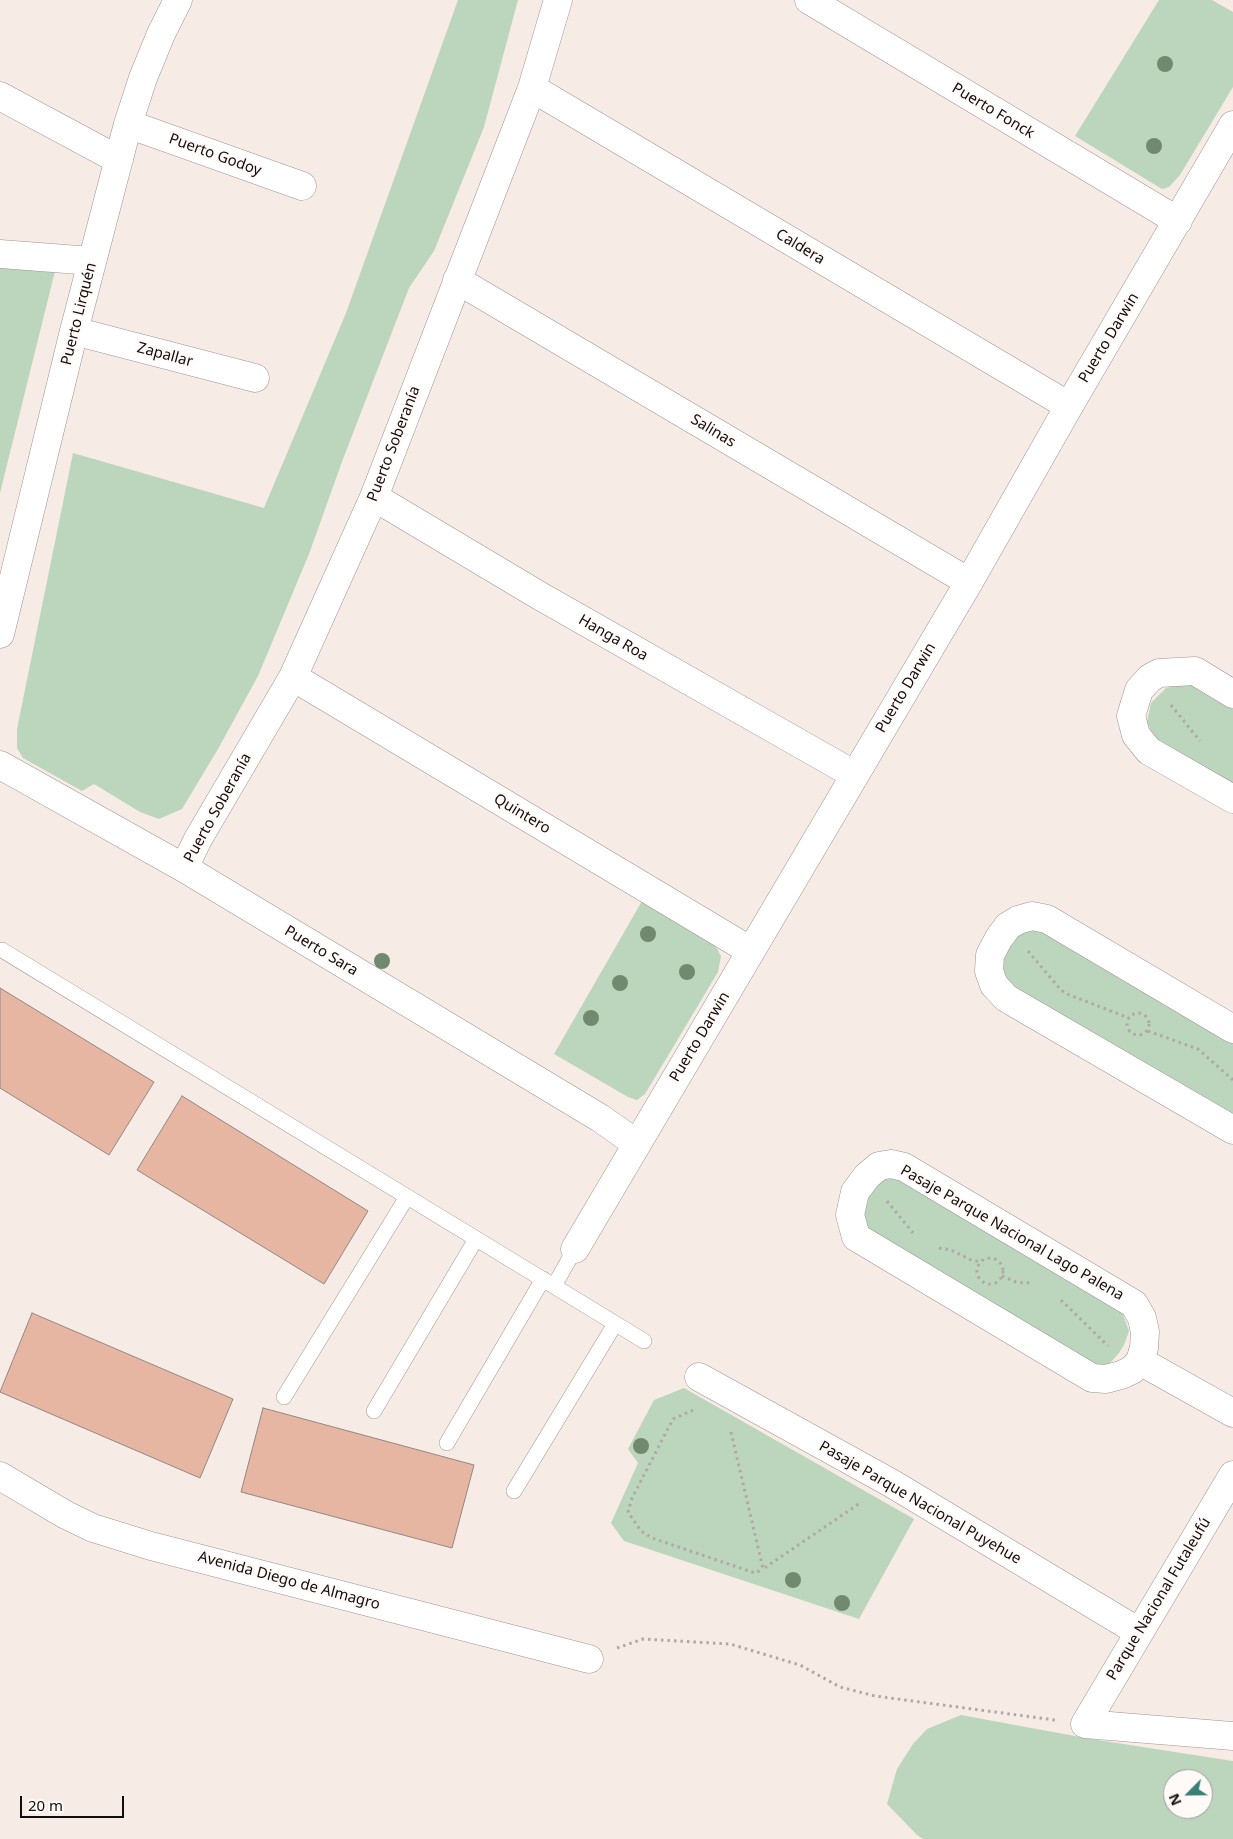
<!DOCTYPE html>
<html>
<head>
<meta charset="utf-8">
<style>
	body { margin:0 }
	#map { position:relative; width:1233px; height:1839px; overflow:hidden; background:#f7ebe6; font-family:"Noto Sans",sans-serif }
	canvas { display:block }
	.north { position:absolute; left:1163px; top:1769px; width:50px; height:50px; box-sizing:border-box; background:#fffaf8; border:1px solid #a09b9a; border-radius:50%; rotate:247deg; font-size:14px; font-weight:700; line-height:20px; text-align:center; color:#110d0c }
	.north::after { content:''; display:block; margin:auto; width:18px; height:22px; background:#397e72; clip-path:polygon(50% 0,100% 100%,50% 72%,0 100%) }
	.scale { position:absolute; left:20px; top:1796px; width:104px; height:22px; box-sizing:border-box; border:2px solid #110d0c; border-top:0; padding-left:6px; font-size:15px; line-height:18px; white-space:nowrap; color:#110d0c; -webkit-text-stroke:4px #fffaf8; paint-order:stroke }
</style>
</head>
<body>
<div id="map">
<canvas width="1233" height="1839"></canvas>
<div class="north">N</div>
<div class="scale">20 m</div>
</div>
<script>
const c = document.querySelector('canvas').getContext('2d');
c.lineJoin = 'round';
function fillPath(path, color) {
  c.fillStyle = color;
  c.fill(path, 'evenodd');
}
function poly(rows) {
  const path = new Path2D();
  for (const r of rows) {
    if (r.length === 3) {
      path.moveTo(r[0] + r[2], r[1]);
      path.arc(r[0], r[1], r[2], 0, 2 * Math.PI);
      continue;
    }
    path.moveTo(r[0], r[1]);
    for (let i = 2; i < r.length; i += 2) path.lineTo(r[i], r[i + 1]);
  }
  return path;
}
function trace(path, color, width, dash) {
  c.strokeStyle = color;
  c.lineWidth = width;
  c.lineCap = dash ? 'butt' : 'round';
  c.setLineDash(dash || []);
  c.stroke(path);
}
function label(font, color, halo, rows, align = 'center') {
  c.font = font + ' "Noto Sans",sans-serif';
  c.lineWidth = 4.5;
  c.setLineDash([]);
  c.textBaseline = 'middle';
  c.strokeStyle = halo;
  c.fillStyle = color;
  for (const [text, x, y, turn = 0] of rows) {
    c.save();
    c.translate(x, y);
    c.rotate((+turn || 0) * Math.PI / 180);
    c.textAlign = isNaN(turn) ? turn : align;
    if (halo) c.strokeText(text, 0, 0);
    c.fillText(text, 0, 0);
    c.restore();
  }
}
const green = poly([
	[458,0,518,0,484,127,434,251,409,288,343,459,309,554,258,676,218,749,182,809,159,819,140,812,94,784,82,791,23,758,17,748,17,729,73,453,264,508,346,313],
	[1159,0,1212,0,1233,12,1233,87,1180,175,1169,187,1162,189,1075,136],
	[0,265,56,267,0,493],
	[1188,682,1233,709,1233,785,1155,739,1147,722,1151,703,1166,688],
	[642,901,714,943,721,956,718,972,645,1094,637,1100,628,1097,554,1054],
	[1035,929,1047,931,1233,1043,1233,1118,1010,988,1001,968,1003,953,1011,938,1021,932],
	[891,1176,900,1177,1121,1309,1129,1331,1124,1345,1119,1353,1110,1363,1101,1367,1094,1365,869,1232,862,1224,862,1205,880,1181],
	[684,1388,914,1519,859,1619,624,1541,611,1523,638,1463,628,1449,654,1400],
	[961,1715,1091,1739,1233,1761,1233,1839,923,1839,917,1835,887,1804,897,1769,913,1744,927,1729],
	[1173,1779,1203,1779,1203,1809,1173,1809]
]);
const building = poly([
	[0,988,154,1082,109,1155,0,1088,0,988],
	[182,1096,368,1211,324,1284,137,1170,182,1096],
	[32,1313,233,1399,200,1478,0,1392,32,1313],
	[263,1408,474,1465,452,1548,241,1492,263,1408]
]);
const path = poly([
	[1171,705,1200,741],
	[1028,951,1061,990,1067,994,1129,1018],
	[1138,1024,11],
	[1148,1031,1198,1049,1233,1080],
	[887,1201,913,1233],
	[939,1248,951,1250,971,1260,981,1262],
	[990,1271,13],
	[1002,1276,1016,1282,1026,1283,1032,1282],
	[1061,1300,1108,1346],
	[693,1410,673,1419,632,1498,628,1512,641,1531,652,1538,755,1573,763,1569],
	[731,1432,763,1569,860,1503],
	[617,1648,643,1639,730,1644,800,1665,840,1687,875,1696,1055,1720]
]);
const service = poly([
	[2,950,644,1341],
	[554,1286,575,1249],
	[284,1397,407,1197],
	[374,1411,476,1239],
	[447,1443,543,1279],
	[514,1491,615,1324]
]);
const minor = poly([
	[809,0,1178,221],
	[532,88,1069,406],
	[0,96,119,160],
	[128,124,302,186],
	[0,254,92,261],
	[457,280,969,582],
	[74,331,255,378],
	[374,497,540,596,855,775],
	[0,634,74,331,128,124,143,78,161,34,178,0],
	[293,677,751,951],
	[1233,694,1195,671,1159,673,1150,678,1139,690,1131,716,1136,735,1149,751,1233,799],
	[0,765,184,868,600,1118,637,1144],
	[184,868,198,839,293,677,374,497,532,88,558,0],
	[1233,1029,1047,919,1032,916,1018,920,1008,926,999,938,990,955,989,971,994,985,1006,998,1233,1130],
	[891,1164,904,1167,1134,1304,1142,1318,1145,1332,1144,1348,1140,1361,1132,1370,1121,1375,1106,1379,1092,1378,856,1237,850,1215,855,1192,867,1176,879,1166,891,1164],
	[575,1249,969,582,1069,406,1233,125],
	[1140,1361,1233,1413],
	[699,1377,891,1483,1139,1632],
	[1233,1475,1085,1724,1233,1736],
	[0,1476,66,1515,93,1528,151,1546,589,1659]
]);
const trees = [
	[1165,64],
	[1154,146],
	[648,934],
	[382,961],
	[687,972],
	[620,983],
	[591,1018],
	[641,1446],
	[793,1580],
	[842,1603]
];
const streetNames = [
	["Puerto Fonck",993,111,31],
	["Puerto Godoy",215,155,20],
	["Caldera",800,247,31],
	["Puerto Lirquén",79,314,-76],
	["Puerto Darwin",1109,338,-59],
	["Zapallar",165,355,15],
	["Salinas",713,431,31],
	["Puerto Soberanía",394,444,-69],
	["Hanga Roa",613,638,30],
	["Puerto Darwin",906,688,-59],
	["Puerto Soberanía",218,808,-61],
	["Quintero",522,814,31],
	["Puerto Sara",321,951,31],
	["Puerto Darwin",700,1037,-59],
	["Pasaje Parque Nacional Lago Palena",1012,1233,30],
	["Pasaje Parque Nacional Puyehue",920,1503,30],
	["Avenida Diego de Almagro",289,1581,15],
	["Parque Nacional Futaleufú",1159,1599,-59]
];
fillPath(green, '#bbd6bc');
fillPath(building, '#e6b6a2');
trace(building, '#928782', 1);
trace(service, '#9f9490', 16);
trace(minor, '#9f9490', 29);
trace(path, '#b1a7a4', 3, [2.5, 4]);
trace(service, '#fff', 15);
trace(minor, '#fff', 28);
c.fillStyle = '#718a6f';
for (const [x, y] of trees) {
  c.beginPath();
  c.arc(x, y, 8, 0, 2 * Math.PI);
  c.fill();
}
label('15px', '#110d0c', '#fffaf8', streetNames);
</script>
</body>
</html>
